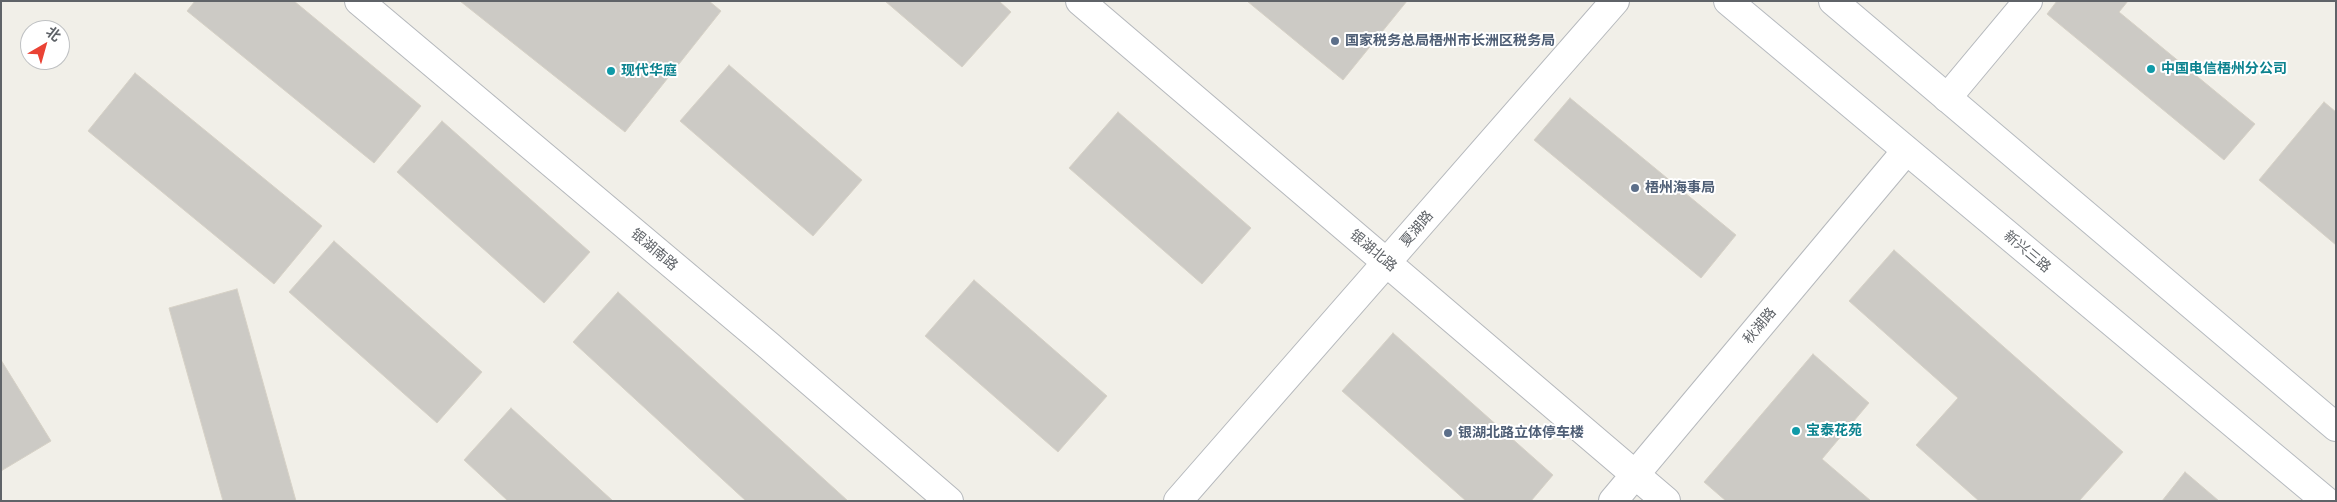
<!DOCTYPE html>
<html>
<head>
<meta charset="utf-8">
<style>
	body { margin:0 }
	#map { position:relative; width:2337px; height:502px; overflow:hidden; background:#f1efe8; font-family:"PT Sans Narrow","Noto Sans SC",sans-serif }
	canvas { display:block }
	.frame { position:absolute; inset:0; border:2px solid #5f6368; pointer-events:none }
	.north { position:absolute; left:20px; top:20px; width:50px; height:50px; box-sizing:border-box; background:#fff; border:1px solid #bfc1c3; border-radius:50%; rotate:38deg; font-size:14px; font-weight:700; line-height:20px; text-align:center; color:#5f6368 }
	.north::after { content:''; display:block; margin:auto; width:18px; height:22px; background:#ea4335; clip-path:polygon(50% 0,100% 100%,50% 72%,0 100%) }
</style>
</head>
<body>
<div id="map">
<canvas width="2337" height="502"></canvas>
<div class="frame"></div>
<div class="north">北</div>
</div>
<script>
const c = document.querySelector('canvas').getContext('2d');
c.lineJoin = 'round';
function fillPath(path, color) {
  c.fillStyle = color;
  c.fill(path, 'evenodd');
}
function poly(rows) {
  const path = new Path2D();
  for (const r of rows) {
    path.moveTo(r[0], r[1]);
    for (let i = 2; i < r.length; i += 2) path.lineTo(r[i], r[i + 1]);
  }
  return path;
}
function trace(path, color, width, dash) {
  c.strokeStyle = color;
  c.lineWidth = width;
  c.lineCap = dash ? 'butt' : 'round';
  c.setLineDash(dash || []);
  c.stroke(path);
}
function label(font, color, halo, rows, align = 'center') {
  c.font = font + ' "PT Sans Narrow","Noto Sans SC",sans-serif';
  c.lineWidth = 4;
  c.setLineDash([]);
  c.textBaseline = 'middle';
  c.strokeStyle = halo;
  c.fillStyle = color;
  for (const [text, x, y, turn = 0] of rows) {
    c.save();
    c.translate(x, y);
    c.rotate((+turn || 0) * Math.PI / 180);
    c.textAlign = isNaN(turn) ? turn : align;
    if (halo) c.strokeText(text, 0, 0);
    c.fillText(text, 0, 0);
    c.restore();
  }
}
const building = poly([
	[195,1,294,1,421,106,374,163,187,11,195,1],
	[460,1,709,1,721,11,625,132,460,1],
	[885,1,999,1,1011,12,962,67,885,1],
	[1247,1,1407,1,1343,80,1247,1],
	[2057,1,2128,1,2119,12,2255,124,2224,160,2047,14,2057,1],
	[729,65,862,180,813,236,680,121,729,65],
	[135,73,322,226,274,284,88,131,135,73],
	[1570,98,1736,235,1701,278,1534,140,1570,98],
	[2324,102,2336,112,2336,245,2259,180,2324,102],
	[1118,112,1251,228,1202,284,1069,168,1118,112],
	[442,121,590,252,544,303,397,172,442,121],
	[334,241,482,372,437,423,289,292,334,241],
	[1894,250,2123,452,2079,501,1979,501,1916,445,1958,398,1849,301,1894,250],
	[974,280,1107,396,1058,452,925,336,974,280],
	[237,289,296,501,223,501,169,308,237,289],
	[618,292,848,501,746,501,573,342,618,292],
	[1393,333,1553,475,1531,501,1466,501,1342,391,1393,333],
	[1813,354,1869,403,1822,459,1871,501,1726,501,1704,482,1813,354],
	[1,360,51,441,1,471,1,360],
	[511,408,613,501,508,501,464,460,511,408],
	[2185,472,2219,501,2162,501,2185,472]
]);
const street = poly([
	[359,1,768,345,949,501],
	[1080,1,1666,501],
	[1947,98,2028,1],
	[1178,501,1615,1],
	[1613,501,1906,151]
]);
const secondary = poly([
	[1728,1,2326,501],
	[1833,1,2336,427]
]);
const markers = [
	[1335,41,5,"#5c6f8a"],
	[2151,69,5,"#0f9aa8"],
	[611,71,5,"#0f9aa8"],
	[1635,188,5,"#5c6f8a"],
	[1796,431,5,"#0f9aa8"],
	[1448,433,5,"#5c6f8a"]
];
const serviceNames = [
	["国家税务总局梧州市长洲区税务局",1345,41],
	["梧州海事局",1645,188],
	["银湖北路立体停车楼",1458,433]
];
const cultureNames = [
	["中国电信梧州分公司",2161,69],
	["现代华庭",621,71],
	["宝泰花苑",1806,431]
];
const streetNames = [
	["夏湖路",1417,229,-49],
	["银湖南路",654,250,40],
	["银湖北路",1373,251,40],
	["新兴三路",2027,252,40],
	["秋湖路",1760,326,-50]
];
fillPath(building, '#cccac5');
trace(building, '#d6d1c6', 1);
trace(street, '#b5b8bc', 30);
trace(secondary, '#b6babf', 30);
trace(street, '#fff', 28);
trace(secondary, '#fff', 28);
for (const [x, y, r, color] of markers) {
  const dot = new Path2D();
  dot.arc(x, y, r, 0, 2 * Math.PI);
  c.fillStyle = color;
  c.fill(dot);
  trace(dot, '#fff', 2);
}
label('bold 14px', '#4e5e75', '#fff', serviceNames, 'left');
label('bold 14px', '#0d838f', '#fff', cultureNames, 'left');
label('14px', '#5f6368', '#fff', streetNames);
</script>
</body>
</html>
